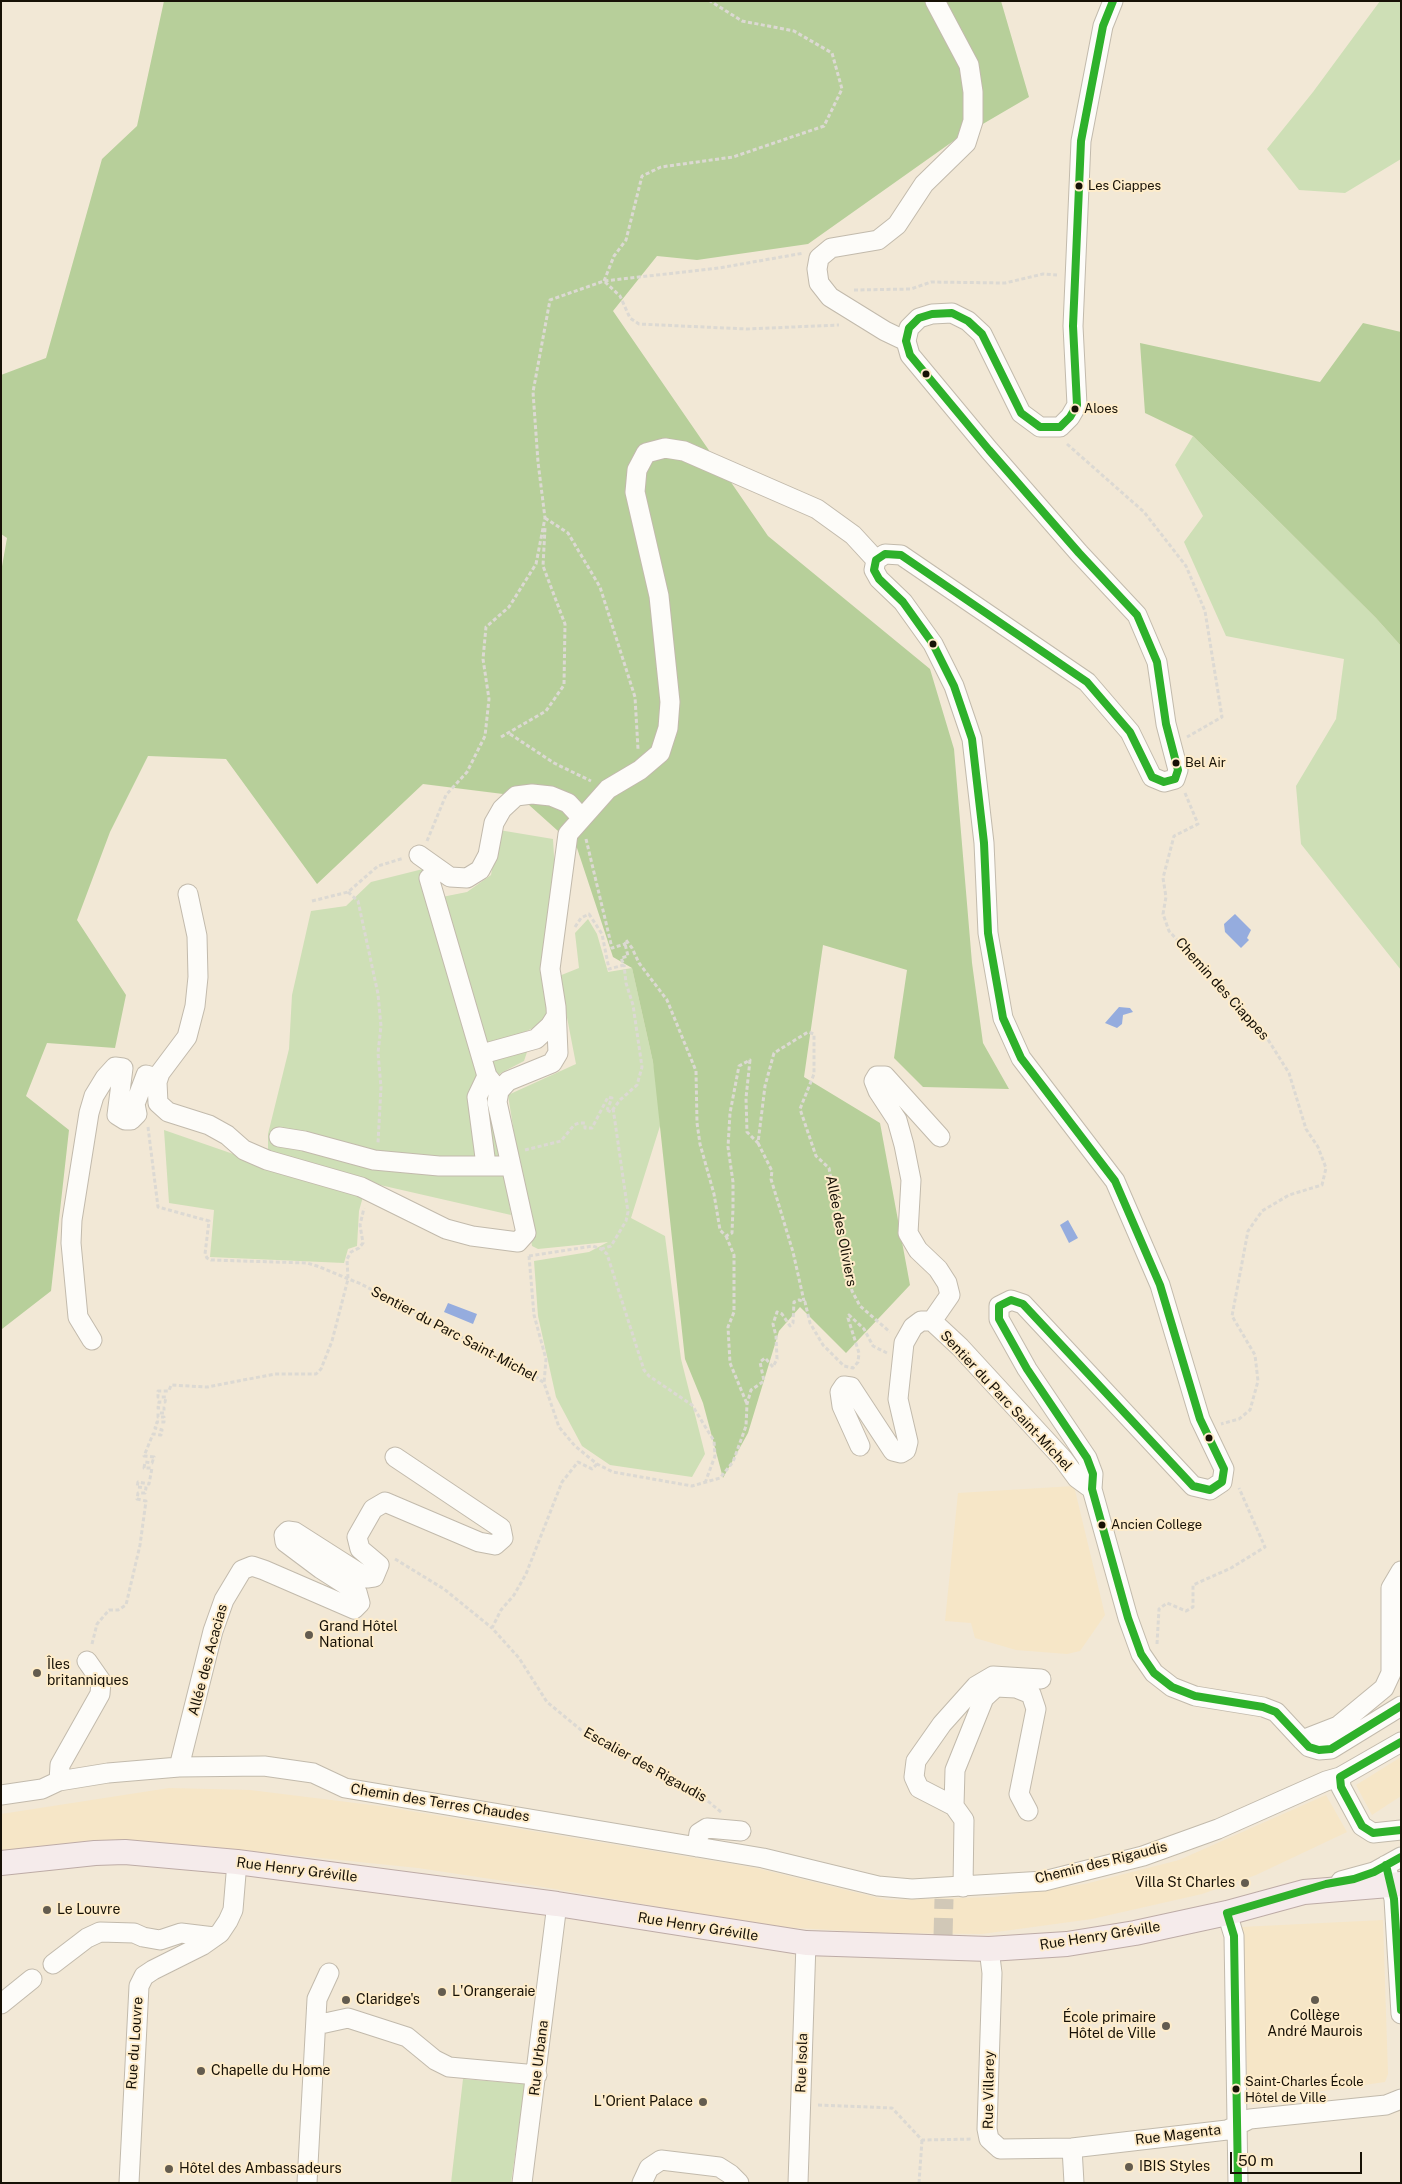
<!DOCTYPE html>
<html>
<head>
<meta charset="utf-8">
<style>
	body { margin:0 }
	#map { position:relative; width:1402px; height:2184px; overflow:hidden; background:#f2e8d6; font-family:"Public Sans",sans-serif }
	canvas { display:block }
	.frame { position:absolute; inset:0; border:2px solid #171106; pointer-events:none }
	.scale { position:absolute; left:1230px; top:2152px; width:132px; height:22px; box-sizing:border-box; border:2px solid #171106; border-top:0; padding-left:6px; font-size:15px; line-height:18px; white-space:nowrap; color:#171106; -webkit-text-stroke:4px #feecca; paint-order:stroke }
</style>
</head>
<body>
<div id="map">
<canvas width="1402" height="2184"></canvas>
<div class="frame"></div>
<div class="scale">50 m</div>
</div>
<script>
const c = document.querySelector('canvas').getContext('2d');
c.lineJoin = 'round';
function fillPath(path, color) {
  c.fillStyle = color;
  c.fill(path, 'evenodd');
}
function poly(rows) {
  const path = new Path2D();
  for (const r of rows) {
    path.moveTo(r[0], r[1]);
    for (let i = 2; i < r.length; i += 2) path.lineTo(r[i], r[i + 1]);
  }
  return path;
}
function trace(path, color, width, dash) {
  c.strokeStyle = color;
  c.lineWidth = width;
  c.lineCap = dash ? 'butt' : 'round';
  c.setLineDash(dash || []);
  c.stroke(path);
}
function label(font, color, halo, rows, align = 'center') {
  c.font = font + ' "Public Sans",sans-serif';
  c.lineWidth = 4;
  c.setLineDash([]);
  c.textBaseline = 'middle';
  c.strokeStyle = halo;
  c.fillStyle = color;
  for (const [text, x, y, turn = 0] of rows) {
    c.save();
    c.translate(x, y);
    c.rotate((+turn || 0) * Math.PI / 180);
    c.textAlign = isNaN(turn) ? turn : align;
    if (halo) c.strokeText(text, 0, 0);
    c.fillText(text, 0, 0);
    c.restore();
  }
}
const built = poly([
	[1074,1486,1105,1615,1080,1651,1067,1654,1016,1650,975,1638,971,1623,945,1621,958,1493],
	[1401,1757,1401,1796,1372,1815,1356,1785],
	[169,1788,250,1790,380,1806,756,1868,887,1900,994,1897,1085,1884,1179,1860,1326,1795,1347,1832,1256,1875,1202,1894,1092,1919,982,1934,885,1933,778,1927,531,1885,418,1868,193,1845,104,1843,1,1852,1,1814],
	[1383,1920,1388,2074,1385,2082,1274,2098,1248,2091,1241,1927]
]);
const green = poly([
	[1380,1,1401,1,1401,159,1345,193,1299,190,1267,149,1313,92],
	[1193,436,1376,618,1401,646,1401,970,1301,844,1296,786,1336,719,1344,659,1226,636,1184,542,1203,516,1175,465],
	[499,830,553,839,555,873,550,1008,540,1025,522,1033,527,1052,524,1061,501,1073,491,1082,511,1215,380,1185,268,1154,268,1134,289,1049,292,995,311,911,346,906,371,882,427,868,437,898,467,892,491,875],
	[588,919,597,934,608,972,632,968,653,1062,659,1094,660,1126,631,1218,665,1236,681,1359,705,1454,692,1477,610,1465,582,1446,556,1397,538,1316,534,1261,589,1252,608,1242,538,1249,532,1246,508,1095,576,1064,559,976,579,968,575,933],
	[164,1130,265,1165,364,1193,359,1211,357,1246,348,1249,344,1263,210,1257,214,1210,169,1203],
	[463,2079,525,2084,511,2183,451,2183]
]);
const forest = poly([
	[164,1,1001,1,1029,97,952,142,808,244,697,260,657,256,613,311,768,536,930,669,954,749,972,963,983,1043,1009,1089,923,1087,894,1058,907,970,823,945,804,1077,880,1123,910,1285,846,1353,800,1307,779,1331,748,1433,723,1478,703,1403,685,1359,653,1062,632,968,613,957,577,848,519,796,423,784,317,884,226,759,148,756,110,832,77,920,126,995,115,1048,47,1043,26,1096,69,1130,51,1291,2,1329,1,572,7,538,1,534,1,375,46,358,102,159,137,126],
	[1363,323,1401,332,1401,646,1376,618,1193,436,1145,413,1140,343,1320,382]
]);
const water = poly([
	[1235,914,1251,930,1247,938,1249,940,1241,948,1225,932,1224,924],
	[1119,1007,1130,1008,1133,1012,1123,1015,1122,1024,1117,1028,1105,1023],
	[1068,1220,1078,1238,1069,1243,1060,1225],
	[448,1303,477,1314,473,1324,444,1312]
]);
const minorTunnel = poly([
	[943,1937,944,1899]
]);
const path = poly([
	[604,281,614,256,626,240,642,176,661,167,733,157,824,126,842,89,832,53,794,31,742,21,710,1],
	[605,282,620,296,630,318,639,324,747,329,839,325],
	[854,290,911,289,931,282,1005,283,1043,274,1057,275],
	[1067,444,1144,512,1186,566,1205,611,1222,717,1187,737],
	[545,518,568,533,600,587,635,697,638,749],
	[510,734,554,763,591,781],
	[501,737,546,711,564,685,565,624,543,566,545,528],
	[1185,793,1198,824,1174,836,1163,878,1166,897,1163,914,1169,931,1267,1038,1289,1073,1306,1129,1318,1147,1326,1168,1322,1185,1289,1195,1262,1211,1248,1231,1232,1316,1255,1355,1258,1381,1250,1410,1239,1419,1221,1424],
	[586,839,612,948,625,944,626,940,632,948,639,963,667,1000,696,1071,697,1123,700,1144,714,1194,720,1230,726,1236,732,1233,733,1208,733,1182,728,1147,730,1113,739,1066,750,1060,746,1098,747,1132,758,1143,765,1086,774,1053,808,1032,814,1034,814,1074,800,1109,816,1156,829,1168,852,1291,860,1306,890,1332],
	[427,841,446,795,467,772,485,736,489,699,483,659,486,627,509,607,536,564,545,518,538,462,533,392,550,300,604,281,719,268,804,253],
	[348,892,358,901,378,994,381,1026,378,1053,381,1087,378,1143],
	[312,901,348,892,378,866,404,858],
	[575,927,581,918,589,914,602,934,609,969,624,965,621,958,628,956,625,944],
	[607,1110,611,1112,620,1100,637,1085,642,1067,633,1005,626,983,624,965],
	[148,1127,158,1207,209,1221,205,1254,207,1258,211,1260,307,1263,317,1266,361,1284,535,1376,544,1383,559,1427,575,1446,597,1464,613,1472,692,1486,720,1478,733,1462,746,1426,747,1404,751,1390,764,1381,760,1362,765,1358,773,1367,777,1359,776,1336,773,1324,777,1312,782,1314,790,1326,793,1323,794,1302,799,1300,805,1302,810,1323,823,1345,844,1366,853,1368,858,1362,859,1353,848,1318,849,1315,864,1329,873,1346,887,1353],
	[758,1143,772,1171,771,1179,793,1252,804,1301],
	[525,1150,561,1141,574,1125,579,1123,585,1123,585,1128,592,1128,608,1097,612,1098,607,1110],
	[726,1236,734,1255,734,1312,728,1327,730,1363,747,1404],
	[601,1249,611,1246,626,1221,628,1212,613,1108],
	[529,1256,593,1246,601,1249,607,1254,644,1370,649,1376,692,1405,714,1441,715,1456,705,1483],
	[529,1256,534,1315,546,1359,544,1383],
	[597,1464,592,1469,578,1462,562,1482,526,1574,514,1595,501,1610,492,1628,519,1658,547,1702,581,1730,621,1750,670,1782,698,1793,721,1812],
	[395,1559,444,1589,492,1628],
	[92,1644,97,1624,109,1610,118,1610,126,1605,140,1545,146,1501,137,1499,138,1493,145,1493,146,1488,137,1487,138,1482,149,1484,152,1468,144,1468,145,1462,152,1463,154,1457,144,1456,153,1434,161,1435,162,1430,155,1428,157,1422,164,1422,164,1417,158,1417,158,1413,164,1413,164,1408,158,1408,159,1402,165,1402,166,1397,158,1397,158,1391,169,1391,171,1385,207,1387,275,1374,316,1374,321,1369,332,1341,348,1279,347,1259,351,1252,359,1248,363,1243,360,1225,364,1208],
	[1157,1644,1159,1609,1167,1603,1186,1611,1193,1607,1193,1585,1231,1568,1265,1547,1239,1488],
	[818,2105,892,2108,922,2140,973,2139],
	[919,2183,922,2140]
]);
const minor = poly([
	[1113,1,1103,26,1081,141,1073,326,1077,405,1070,417,1060,427,1040,427,1021,413,982,334,968,321,952,313,932,314,919,318,909,328,906,341,910,355,989,450,1079,553,1137,615,1157,662,1166,724,1178,770,1175,779,1164,782,1152,777,1130,732,1087,682,901,555,885,554,876,560,874,570,879,579,903,602,933,644,954,686,972,739,984,843,988,933,1003,1018,1021,1058,1115,1181,1160,1285,1200,1419,1224,1469,1222,1482,1210,1490,1193,1486,1023,1304,1011,1300,999,1306,999,1319,1027,1369,1087,1458,1093,1474,1092,1489,1128,1618,1141,1654,1154,1673,1172,1687,1195,1696,1263,1707,1276,1712,1302,1740,1309,1747,1319,1750,1331,1749,1401,1706],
	[906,341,885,331,830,297,819,283,817,269,819,258,831,248,878,240,897,225,924,184,966,143,973,121,973,92,969,65,935,1],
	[419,855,450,877,467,878,480,870,488,855,494,823,502,809,516,796,532,794,551,796,568,803,581,817],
	[429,878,487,1076,499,1091],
	[188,894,197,936,198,977,195,1006,187,1037,160,1073,157,1082,158,1103,168,1112,209,1125,227,1135,244,1150,267,1160,361,1187,446,1229,472,1236,518,1242,526,1233,497,1102,499,1091,508,1081,552,1063,558,1053,556,1007,550,969,568,834,608,789,640,770,660,753,668,728,670,702,659,596,635,492,637,470,646,453,665,448,684,451,817,509,853,535,876,560],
	[482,1054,536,1039,550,1026,555,1018],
	[279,1137,304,1141,374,1160,439,1166,511,1166],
	[486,1165,477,1097,487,1076],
	[932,1321,950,1295,947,1283,938,1269,918,1250,908,1233,911,1180,904,1145,897,1120,878,1091,874,1081,877,1076,885,1076,940,1137],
	[92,1340,78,1317,71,1243,72,1220,89,1113,94,1096,105,1078,115,1067,123,1068,117,1115,125,1120,131,1120,137,1114,135,1104,146,1075,153,1077,157,1082],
	[860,1446,842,1406,840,1392,844,1386,851,1387,893,1451,901,1453,906,1450,908,1442,898,1399,904,1343,913,1327,921,1321,932,1321,960,1347,1063,1459,1077,1478,1092,1489],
	[1302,1740,1338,1726,1384,1688,1391,1673,1391,1588,1401,1571],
	[1401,1742,1340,1777,1341,1787,1362,1826,1373,1833,1401,1830],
	[179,1767,213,1631,224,1600,242,1570,252,1566,264,1570,354,1609,360,1603,357,1592,321,1569,285,1542,284,1535,288,1531,295,1532,367,1578,374,1577,379,1565,360,1549,357,1537,373,1509,385,1502,479,1542,495,1545,503,1538,501,1528,395,1457],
	[59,1781,60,1765,100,1694,101,1681,87,1661],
	[1,1795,42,1789,59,1781,108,1773,179,1767,264,1766,313,1773,345,1788,763,1858,878,1886,912,1889,1044,1881,1143,1856,1218,1829,1326,1781,1340,1777],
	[954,1806,955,1770,984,1698,996,1687,1016,1688,1031,1694,1036,1709,1019,1794,1028,1811],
	[697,1847,699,1833,707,1828,741,1831],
	[1386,1865,1394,1899,1401,2014],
	[1341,1881,1374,1872,1401,1857],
	[963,1887,964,1820,954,1806,919,1788,914,1777,916,1761,942,1724,976,1686,993,1676,1041,1679],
	[1227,1913,1234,1936,1238,2183],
	[989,1949,992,1973,987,2129,989,2139,1000,2149,1072,2148,1227,2130,1250,2119,1386,2105,1401,2099],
	[53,1964,87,1938,100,1932,134,1933,143,1937,160,1940,181,1933,214,1937],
	[1,2004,32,1979],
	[316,2025,348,2018,407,2037,435,2060,449,2067,537,2075],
	[1072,2148,1074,2183],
	[129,2183,139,1986,144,1976,153,1970,203,1945,220,1933,228,1921,233,1910,237,1862],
	[307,2183,317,1999,329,1973],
	[522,2183,557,1904],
	[642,2183,649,2168,661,2160,719,2167,730,2174,739,2183],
	[798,2183,806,1943]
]);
const major = poly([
	[1,1863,95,1853,125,1852,237,1862,557,1904,806,1943,989,1949,1067,1944,1135,1933,1227,1913,1304,1892,1401,1884]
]);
const bus1 = poly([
	[1113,1,1103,26,1081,141,1073,326,1077,405,1070,417,1060,427,1040,427,1021,413,982,334,968,321,952,313,932,314,919,318,909,328,906,341,910,355,989,450,1079,553,1137,615,1157,662,1166,724,1178,770,1175,779,1164,782,1152,777,1130,732,1087,682,901,555,885,554,876,560,874,570,879,579,903,602,933,644,954,686,972,739,984,843,988,933,1003,1018,1021,1058,1115,1181,1160,1285,1200,1419,1224,1469,1222,1482,1210,1490,1193,1486,1023,1304,1011,1300,999,1306,999,1319,1027,1369,1087,1458,1093,1474,1092,1489,1128,1618,1141,1654,1154,1673,1172,1687,1195,1696,1263,1707,1276,1712,1309,1747,1319,1750,1331,1749,1401,1706],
	[1401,1742,1340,1777,1341,1787,1362,1826,1373,1833,1401,1830],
	[1386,1865,1394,1899,1401,2010],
	[1227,1913,1234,1936,1238,2183],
	[1227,1913,1326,1884,1354,1879,1374,1872,1401,1857]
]);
const markers = [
	[1079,186,4.5,"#171106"],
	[926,374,4.5,"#171106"],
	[1075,409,4.5,"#171106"],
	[933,644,4.5,"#171106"],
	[1176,763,4.5,"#171106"],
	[1209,1438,4.5,"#171106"],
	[1102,1525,4.5,"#171106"],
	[309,1635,5,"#645c4f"],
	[37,1673,5,"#645c4f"],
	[1245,1883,5,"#645c4f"],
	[47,1910,5,"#645c4f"],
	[442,1992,5,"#645c4f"],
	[346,2000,5,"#645c4f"],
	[1315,2000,5,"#645c4f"],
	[1166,2026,5,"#645c4f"],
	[201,2071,5,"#645c4f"],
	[1236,2089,4.5,"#171106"],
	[703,2102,5,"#645c4f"],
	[1129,2167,5,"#645c4f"],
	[169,2169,5,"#645c4f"]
];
const busNames = [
	["Les Ciappes",1088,186],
	["Aloes",1084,409],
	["Bel Air",1185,763],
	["Ancien College",1111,1525],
	["Saint-Charles École",1245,2082],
	["Hôtel de Ville",1245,2098]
];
const streetNames = [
	["Chemin des Ciappes",1222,989,48],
	["Allée des Oliviers",841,1231,79],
	["Sentier du Parc Saint-Michel",454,1334,28],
	["Sentier du Parc Saint-Michel",1006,1401,47],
	["Allée des Acacias",208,1660,-75],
	["Escalier des Rigaudis",645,1765,29],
	["Chemin des Terres Chaudes",440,1803,9],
	["Chemin des Rigaudis",1101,1863,-14],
	["Rue Henry Gréville",297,1870,7],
	["Rue Henry Gréville",698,1927,9],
	["Rue Henry Gréville",1100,1936,-9],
	["Rue du Louvre",135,2043,-86],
	["Rue Urbana",539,2058,-83],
	["Rue Isola",802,2063,-88],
	["Rue Villarey",989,2090,-89],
	["Rue Magenta",1178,2135,-7]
];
const poiNames = [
	["Grand Hôtel",319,1627],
	["National",319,1643],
	["Îles",47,1665],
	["britanniques",47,1681],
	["Villa St Charles",1235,1883,"right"],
	["Le Louvre",57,1910],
	["L'Orangeraie",452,1992],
	["Claridge's",356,2000],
	["Collège",1315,2016,"center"],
	["André Maurois",1315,2032,"center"],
	["École primaire",1156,2018,"right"],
	["Hôtel de Ville",1156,2034,"right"],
	["Chapelle du Home",211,2071],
	["L'Orient Palace",693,2102,"right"],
	["IBIS Styles",1139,2167],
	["Hôtel des Ambassadeurs",179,2169]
];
fillPath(built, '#f6e6c7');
fillPath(green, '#cedfb6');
fillPath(forest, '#b7cf9a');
fillPath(water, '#95acde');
trace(minorTunnel, '#d1c8b7', 19, [19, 9]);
trace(minor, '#c2baac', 21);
trace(major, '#bdaba6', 26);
trace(path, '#dcd9d3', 3, [4, 2.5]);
trace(minor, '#fdfcf9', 19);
trace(major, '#f5ebeb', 24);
trace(bus1, '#2eb12b', 8);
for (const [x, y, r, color] of markers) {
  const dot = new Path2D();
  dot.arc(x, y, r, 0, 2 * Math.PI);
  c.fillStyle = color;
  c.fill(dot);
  trace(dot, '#feecca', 2);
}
label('13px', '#171106', '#feecca', busNames, 'left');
label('14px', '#171106', '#feecca', streetNames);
label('14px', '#171106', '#feecca', poiNames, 'left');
</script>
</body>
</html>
